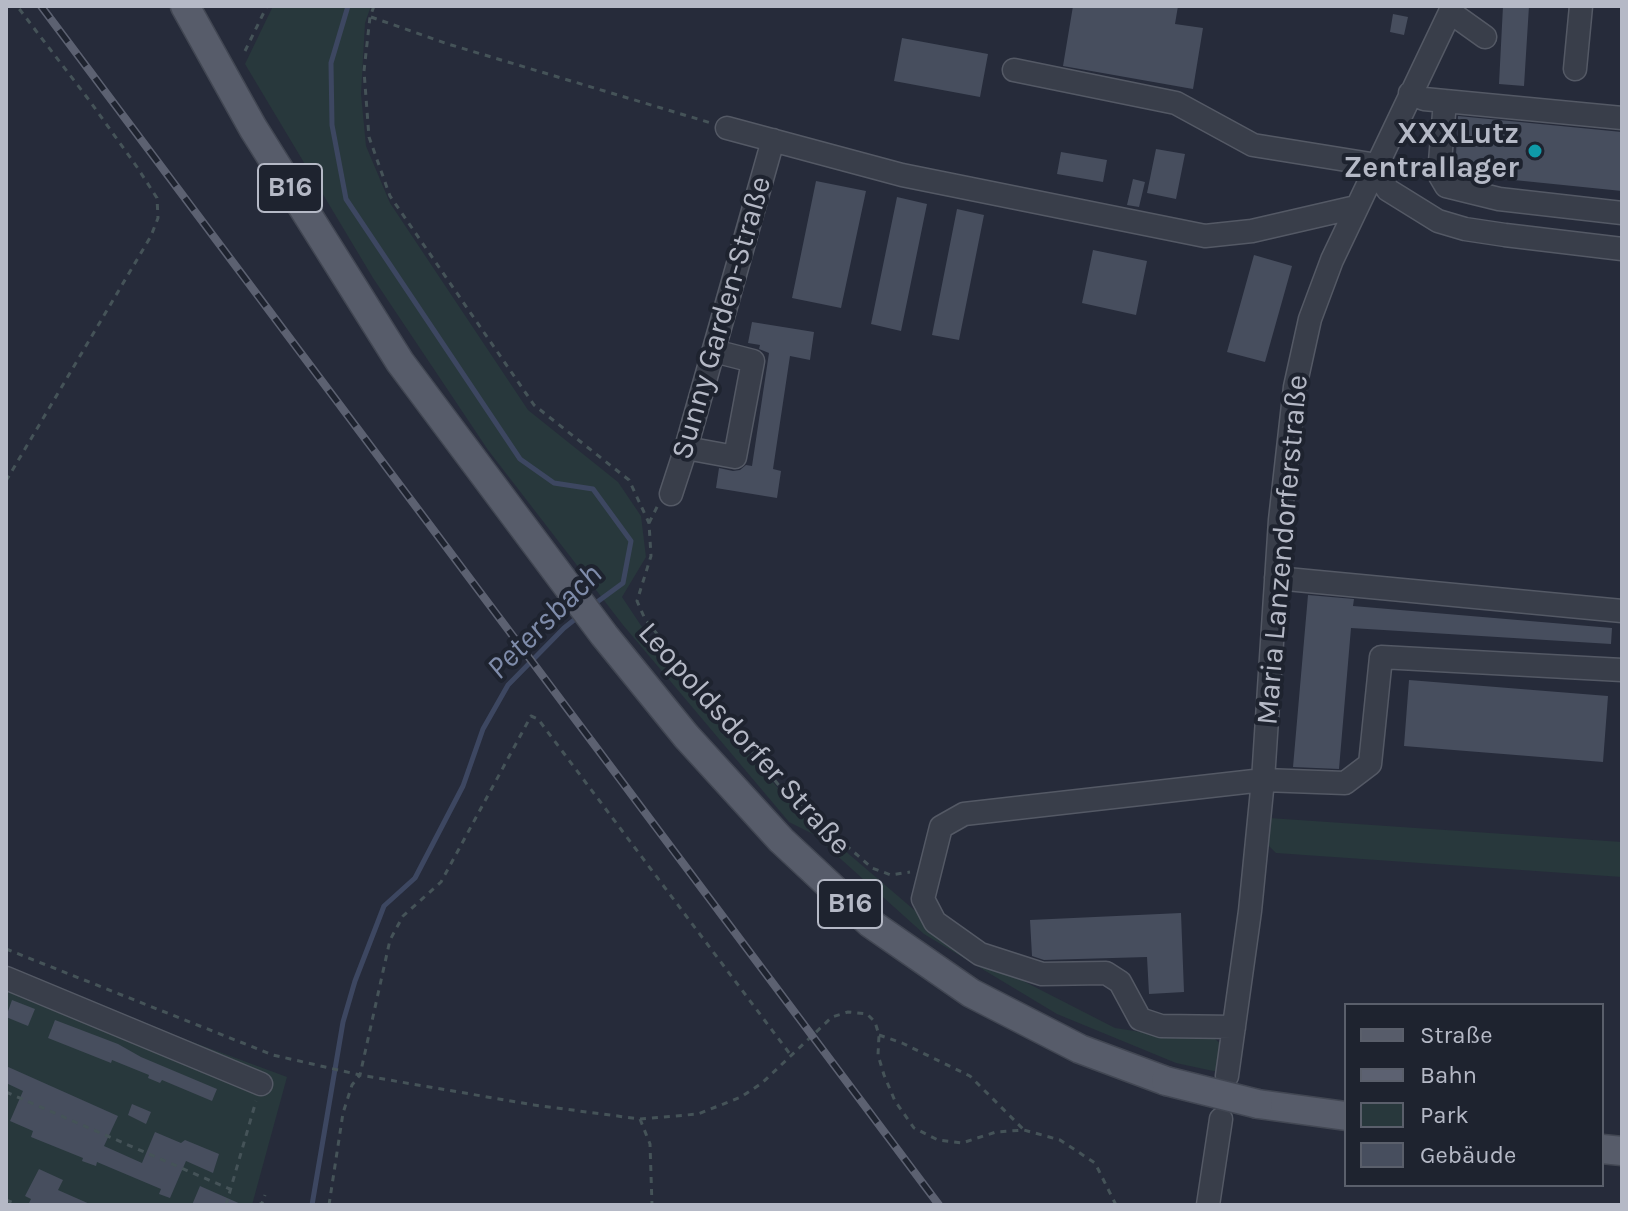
<!DOCTYPE html>
<html>
<head>
<meta charset="utf-8">
<style>
	body { margin:0 }
	#map { position:relative; width:1628px; height:1211px; overflow:hidden; background:#262b3a; font-family:Karla,sans-serif }
	canvas { display:block }
	.frame { position:absolute; inset:0; border:8px solid #b5b9c6; pointer-events:none }
	.legend { position:absolute; left:1344px; top:1003px; width:260px; height:184px; box-sizing:border-box; background:#1e232f; border:2px solid #5a5f6b; margin:0; padding:10px 14px; list-style:none; font-size:24px; color:#b5b9c6 }
	.legend li { display:flex; align-items:center; gap:16px; height:40px }
	.legend b { width:40px; border:2px solid #5a5f6b }
</style>
</head>
<body>
<div id="map">
<canvas width="1628" height="1211"></canvas>
<div class="frame"></div>
<ul class="legend">
<li><b style="height:10px;background:#575c6a"></b>Straße</li>
<li><b style="height:10px;background:#5c6171"></b>Bahn</li>
<li><b style="height:22px;background:#28383c"></b>Park</li>
<li><b style="height:22px;background:#474e5e"></b>Gebäude</li>
</ul>
</div>
<script>
const c = document.querySelector('canvas').getContext('2d');
c.lineJoin = 'round';
function fillPath(path, color) {
  c.fillStyle = color;
  c.fill(path, 'evenodd');
}
function poly(rows) {
  const path = new Path2D();
  for (const r of rows) {
    path.moveTo(r[0], r[1]);
    for (let i = 2; i < r.length; i += 2) path.lineTo(r[i], r[i + 1]);
  }
  return path;
}
function trace(path, color, width, dash) {
  c.strokeStyle = color;
  c.lineWidth = width;
  c.lineCap = dash ? 'butt' : 'round';
  c.setLineDash(dash || []);
  c.stroke(path);
}
function label(font, color, halo, rows, align = 'center') {
  c.font = font + ' Karla,sans-serif';
  c.lineWidth = 8;
  c.setLineDash([]);
  c.textBaseline = 'middle';
  c.strokeStyle = halo;
  c.fillStyle = color;
  for (const [text, x, y, turn = 0] of rows) {
    c.save();
    c.translate(x, y);
    c.rotate((+turn || 0) * Math.PI / 180);
    c.textAlign = isNaN(turn) ? turn : align;
    if (halo) c.strokeText(text, 0, 0);
    c.fillText(text, 0, 0);
    c.restore();
  }
}
const green = poly([
	[273,6,371,6,365,23,361,94,366,146,390,203,528,410,618,482,641,516,646,557,622,597,646,633,795,808,933,926,994,966,1115,1028,1141,1032,1170,1030,1208,1033,1222,1045,1218,1072,1176,1063,1057,1014,924,934,813,834,789,822,623,625,488,450,373,278,245,64],
	[1269,818,1622,842,1622,877,1276,853,1267,844],
	[6,965,187,1040,287,1077,252,1205,6,1205]
]);
const stream = poly([
	[348,6,331,63,332,125,346,199,520,459,554,483,593,489,631,541,623,583,593,605],
	[312,1205,343,1022,355,981,384,906,415,878,463,786,483,729,508,685,564,628,579,616]
]);
const building = poly([
	[1073,6,1178,6,1175,24,1203,28,1193,89,1063,66],
	[1503,6,1529,6,1524,86,1499,84],
	[1393,14,1408,17,1404,35,1390,32],
	[902,38,988,54,980,97,894,81],
	[1458,116,1622,132,1622,191,1455,174],
	[1156,149,1185,154,1176,199,1147,193],
	[1061,152,1107,160,1103,182,1057,174],
	[1133,179,1145,182,1139,207,1127,205],
	[816,181,866,191,841,308,792,298],
	[897,197,927,204,901,331,871,324],
	[957,209,984,215,959,340,932,335],
	[1093,250,1147,261,1136,315,1082,303],
	[1254,255,1292,266,1265,362,1227,352],
	[752,322,814,332,810,360,790,356,773,469,781,471,777,498,716,488,719,468,733,471,740,470,746,465,752,466,769,353,759,349,760,345,748,343],
	[1308,595,1354,599,1353,606,1612,628,1611,644,1351,628,1339,769,1293,767],
	[1409,680,1608,696,1603,762,1404,746],
	[1181,913,1184,992,1149,994,1147,957,1044,960,1032,956,1030,920],
	[12,1000,35,1009,28,1026,6,1017],
	[55,1020,118,1044,141,1057,217,1089,212,1101,162,1080,160,1083,148,1078,149,1075,112,1060,111,1063,48,1038],
	[6,1066,118,1116,104,1146,142,1163,155,1132,181,1143,185,1140,219,1154,213,1173,186,1161,170,1198,159,1194,161,1189,97,1162,96,1166,82,1161,83,1158,31,1137,33,1131,10,1121,23,1091,6,1083],
	[132,1104,151,1112,146,1124,128,1115],
	[39,1169,63,1180,58,1190,92,1205,28,1205,31,1199,25,1196],
	[200,1186,243,1205,192,1205]
]);
const path = poly([
	[374,6,370,17,364,71,369,137,390,196,534,405,629,480,649,523,651,556,637,601,645,619,781,788,872,868,891,875,910,872],
	[371,17,448,44,711,123],
	[245,51,267,6],
	[6,481,151,236,158,218,157,198,137,167,89,100,17,6],
	[649,523,658,505],
	[6,949,273,1055,360,1075,534,1105,640,1119,698,1114,741,1097,762,1083,832,1017,848,1012,867,1014,875,1022,879,1035,878,1055,884,1075,895,1101,914,1128,938,1140,962,1143,996,1132,1024,1130,1060,1140,1095,1163,1116,1205],
	[879,1035,902,1043,970,1076,1024,1130],
	[6,1092,232,1190],
	[640,1119,650,1144,652,1205],
	[6,1200,19,1205],
	[226,1205,256,1101],
	[258,1205,262,1203,265,1195],
	[329,1205,343,1113,352,1085,360,1075,390,940,403,916,441,882,531,716,538,719,790,1054]
]);
const minor = poly([
	[1450,12,1485,37],
	[1575,69,1581,6],
	[1014,70,1176,103,1253,145,1377,165],
	[1410,93,1424,99,1622,118],
	[1445,101,1439,174,1446,186,1499,199,1622,213],
	[727,128,902,175,1205,236,1252,231,1356,207],
	[1377,165,1381,179,1388,190,1438,221,1465,229,1505,235,1622,249],
	[686,448,735,457,753,361,714,351],
	[671,494,686,448,773,140],
	[1276,578,1622,611],
	[6,978,261,1084],
	[1234,1027,1161,1026,1140,1019,1120,982,1106,973,1042,974,980,954,935,922,923,899,941,827,964,814,1263,780,1345,783,1370,764,1381,657,1622,670],
	[1227,1076,1250,911,1263,780,1280,520,1295,387,1310,319,1332,260,1453,6],
	[1208,1205,1221,1119]
]);
const major = poly([
	[185,6,253,128,400,362,604,635,686,736,781,840,870,923,971,993,1080,1049,1166,1081],
	[1258,1104,1346,1116],
	[1602,1149,1622,1151]
]);
const rail = poly([
	[41,6,939,1205]
]);
const majorBridge = poly([
	[1166,1081,1258,1104]
]);
const markers = [
	[1535,151,8,"#0f9aa8"]
];
const shields = [
	[290,188,64],
	[850,904,64]
];
const shieldNames = [
	["B16",290,188],
	["B16",850,904]
];
const poiNames = [
	["XXXLutz",1519,134],
	["Zentrallager",1519,168]
];
const streetNames = [
	["Sunny Garden-Straße",722,318,-74],
	["Maria Lanzendorferstraße",1283,550,-85],
	["Leopoldsdorfer Straße",744,739,48]
];
const waterNames = [
	["Petersbach",545,622,-45]
];
fillPath(green, '#28383c');
trace(stream, '#3d4761', 5);
fillPath(building, '#474e5e');
trace(minor, '#545965', 25);
trace(major, '#424753', 31);
trace(path, '#455358', 3, [6, 6]);
trace(minor, '#393e4a', 22);
trace(major, '#575c6a', 28);
trace(rail, '#5c6171', 8);
trace(rail, '#1e232f', 5, [15]);
trace(majorBridge, '#424753', 31, []);
trace(majorBridge, '#575c6a', 28);
for (const [x, y, r, color] of markers) {
  const dot = new Path2D();
  dot.arc(x, y, r, 0, 2 * Math.PI);
  c.fillStyle = color;
  c.fill(dot);
  trace(dot, '#1e232f', 3);
}
for (const [x, y, w] of shields) {
  const box = new Path2D();
  box.roundRect(x - w / 2, y - 24, w, 48, 6);
  c.fillStyle = '#1e232f';
  c.fill(box);
  trace(box, '#b5b9c6', 2);
}
label('bold 28px', '#b5b9c6', null, shieldNames);
label('bold 30px', '#b5b9c6', '#1e232f', poiNames, 'right');
label('30px', '#b5b9c6', '#1e232f', streetNames);
label('italic 32px', '#7f8caa', '#1e232f', waterNames);
</script>
</body>
</html>
